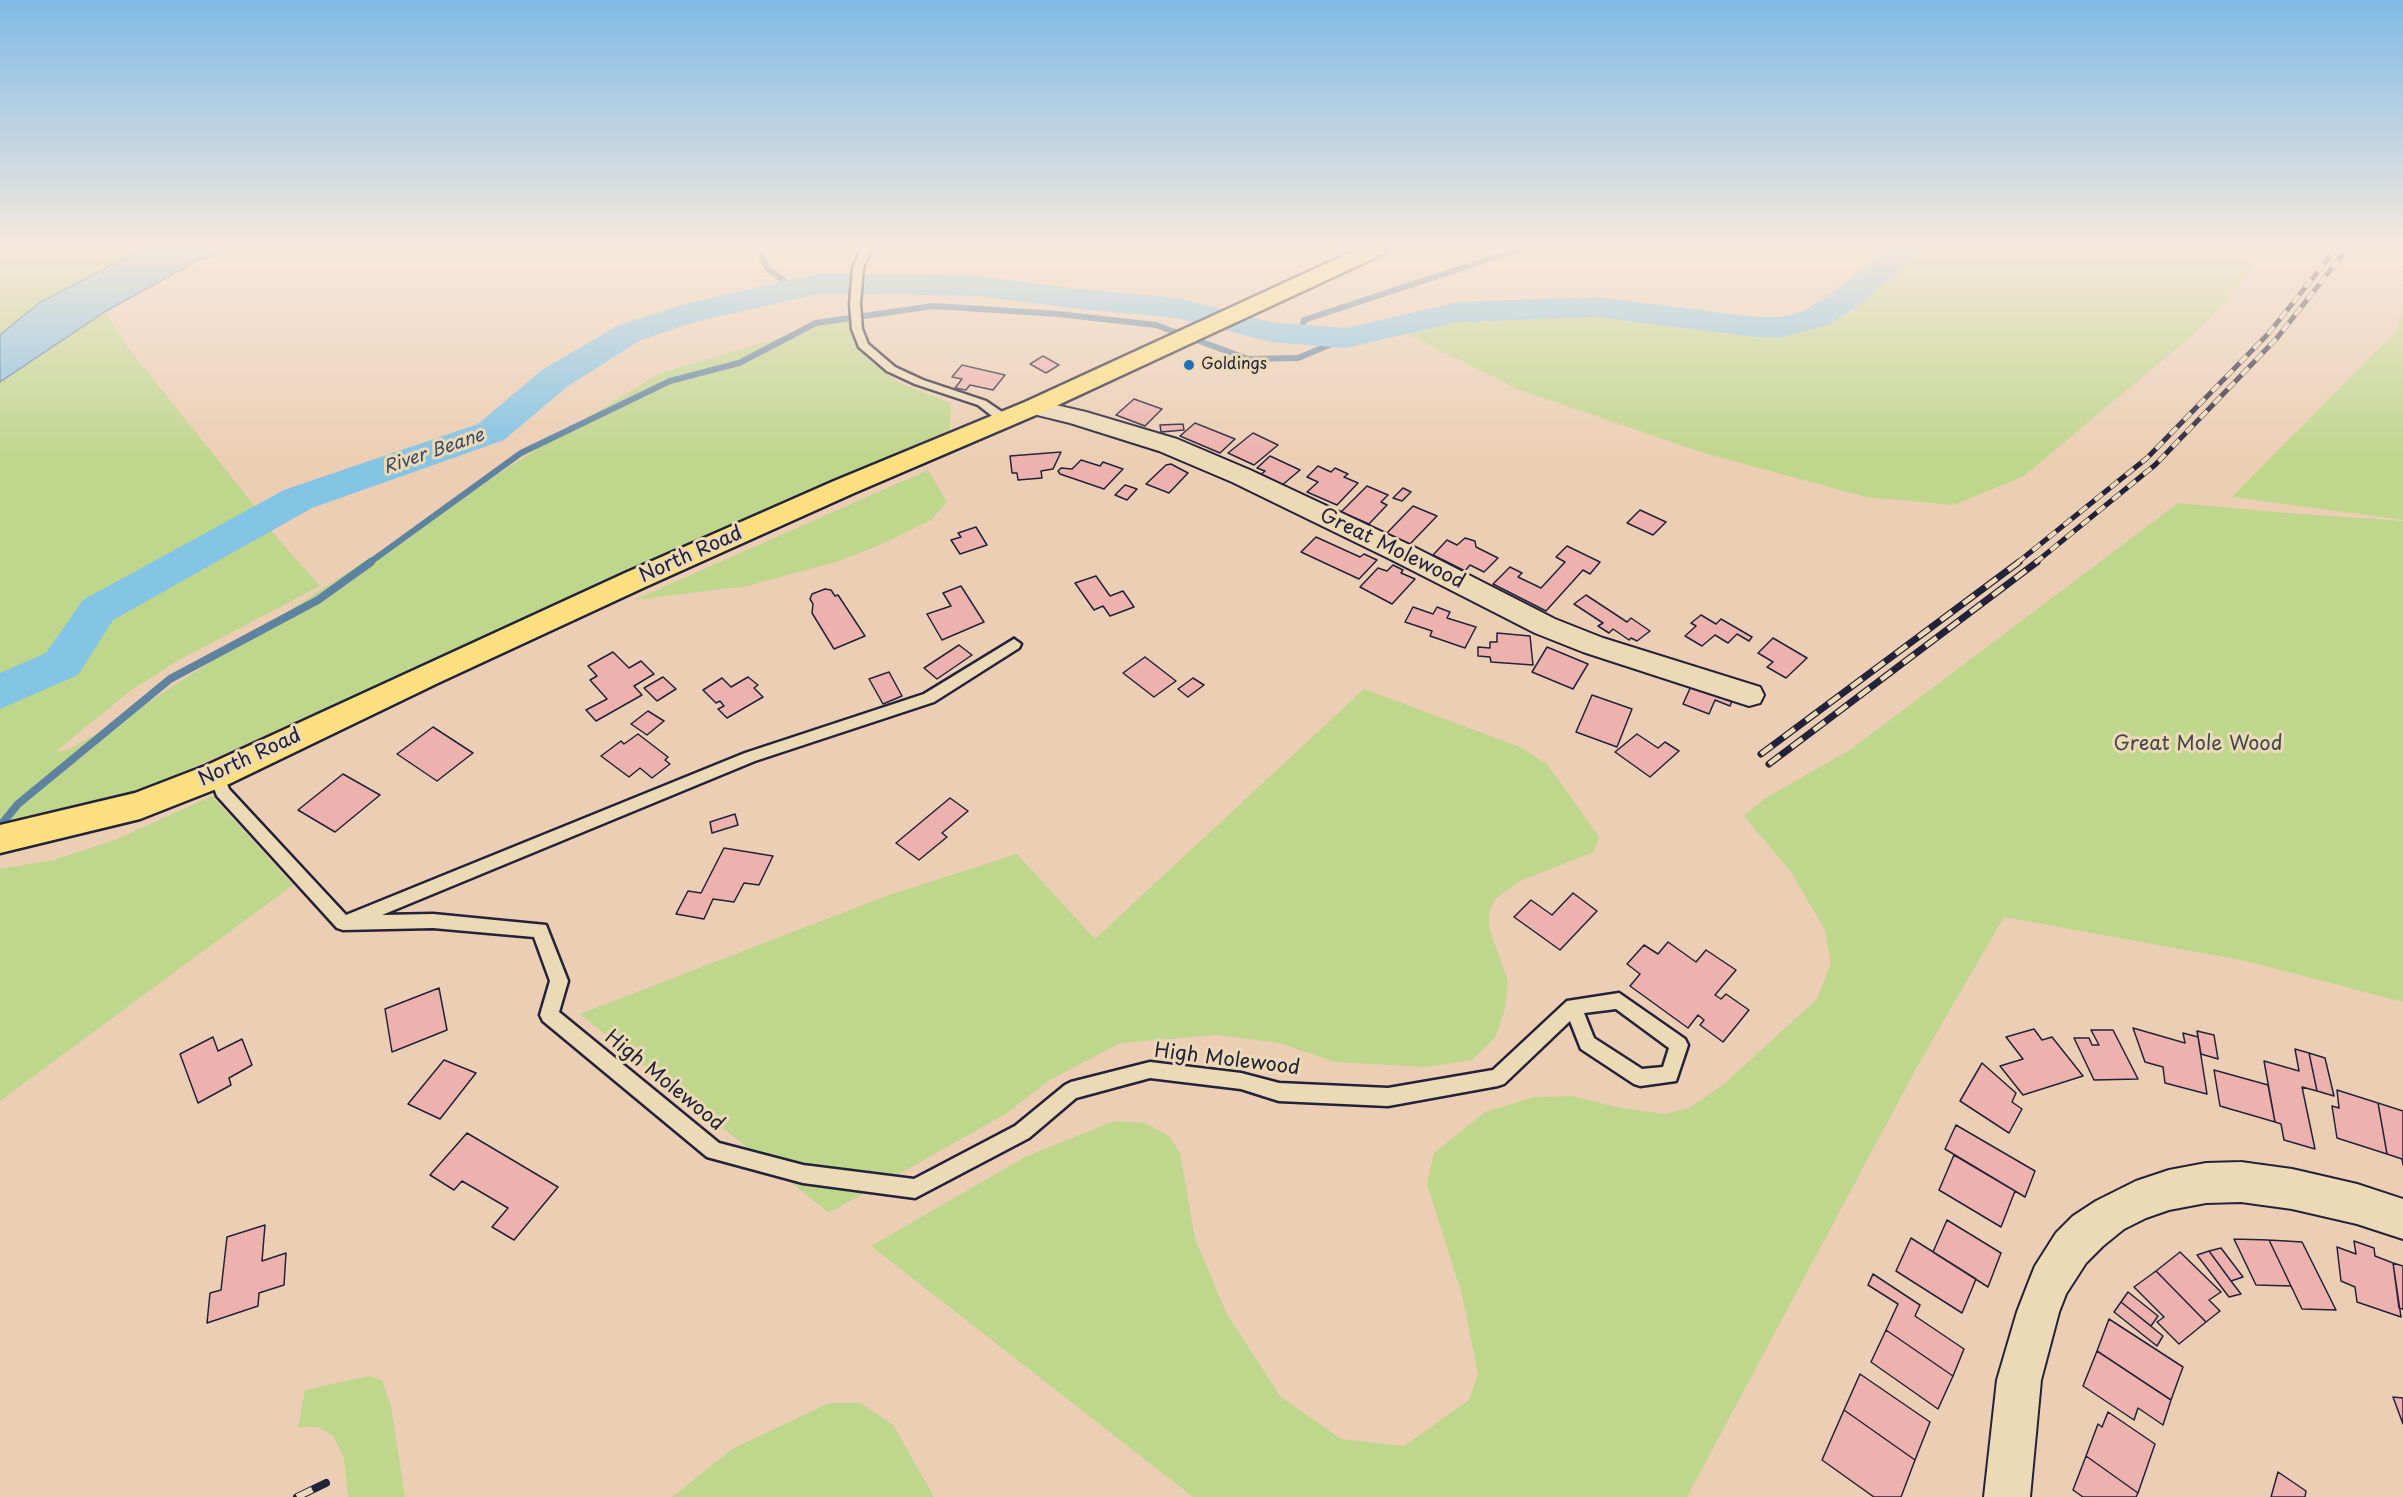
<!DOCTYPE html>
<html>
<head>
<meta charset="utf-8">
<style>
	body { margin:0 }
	canvas { display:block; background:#ecceb4 }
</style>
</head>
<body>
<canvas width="2403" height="1497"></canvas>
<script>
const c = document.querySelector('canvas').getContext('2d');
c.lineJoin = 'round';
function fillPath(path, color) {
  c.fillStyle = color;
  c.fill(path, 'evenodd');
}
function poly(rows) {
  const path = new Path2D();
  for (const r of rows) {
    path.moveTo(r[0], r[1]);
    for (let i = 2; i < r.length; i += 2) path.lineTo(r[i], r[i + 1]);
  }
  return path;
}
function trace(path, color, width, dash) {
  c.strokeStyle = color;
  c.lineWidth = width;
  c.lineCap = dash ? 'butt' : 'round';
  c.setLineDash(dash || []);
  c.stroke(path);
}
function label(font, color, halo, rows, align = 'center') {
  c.font = font + ' "Playpen Sans",sans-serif';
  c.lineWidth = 6;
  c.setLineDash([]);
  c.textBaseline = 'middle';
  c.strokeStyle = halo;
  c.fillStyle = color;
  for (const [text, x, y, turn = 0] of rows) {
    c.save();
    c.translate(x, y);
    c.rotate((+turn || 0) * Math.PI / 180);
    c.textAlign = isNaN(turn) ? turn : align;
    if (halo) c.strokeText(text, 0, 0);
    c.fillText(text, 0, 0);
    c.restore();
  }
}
const green = poly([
	[0,249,142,249,39,303,0,335],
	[1924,249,2263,249,2225,302,2195,333,2024,476,1954,505,1866,497,1704,453,1517,389,1411,336,1398,322,1544,307,1626,312,1736,331,1808,328,1852,311],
	[2403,301,2403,520,2232,497,2398,329],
	[105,311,126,345,253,504,259,517,106,595,91,608,50,659,0,685,0,382],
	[849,317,858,350,871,362,897,382,951,403,950,431,127,797,0,831,0,703,61,672,75,660,97,624,108,613,129,598,265,524,320,586,179,660,130,691,54,753,67,750,115,724,540,447,658,374],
	[928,470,947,502,931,520,882,544,839,561,747,586,634,600],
	[2178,503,2288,513,2403,521,2403,1002,2246,961,2004,917,1918,1065,1687,1497,1193,1497,871,1246,1027,1156,1114,1121,1145,1123,1169,1136,1180,1153,1195,1239,1227,1314,1280,1396,1341,1439,1404,1446,1469,1400,1478,1374,1462,1295,1427,1184,1434,1153,1485,1112,1534,1097,1572,1096,1621,1108,1665,1114,1689,1108,1724,1084,1817,999,1831,963,1825,930,1791,872,1744,816,1764,799,1850,750],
	[1364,689,1520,747,1547,764,1599,837,1594,852,1520,881,1495,899,1489,912,1489,928,1508,981,1505,1009,1495,1038,1472,1060,1426,1067,1335,1062,1279,1043,1217,1035,1120,1043,1050,1080,1004,1115,829,1213,580,1014,886,896,1017,854,1095,939],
	[212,796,293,885,0,1101,0,869,54,860,115,840],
	[369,1376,382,1380,391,1406,405,1497,348,1497,344,1457,333,1436,318,1427,298,1427,305,1390],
	[829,1403,861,1403,894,1426,934,1497,672,1497,732,1449]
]);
const water = poly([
	[142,249,234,249,200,259,106,311,0,382,0,335,39,303,142,249]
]);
const streamFar1 = poly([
	[763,249,762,259,769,270,796,289],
	[1300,334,1304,320,1520,249],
	[369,563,521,453,670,381,739,363,816,323,933,306,1058,314,1156,325,1248,359,1298,358,1346,338]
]);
const stream = poly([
	[0,826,18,804,170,679,318,600,371,562]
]);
const river = poly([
	[1888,249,1923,249,1918,256,1855,308,1828,325,1782,337,1757,337,1596,317,1458,322,1346,348,1271,342,1177,318,1079,309,978,296,822,293,695,322,641,340,568,386,504,440,312,508,113,620,78,675,0,709,0,673,46,653,83,600,284,490,478,424,542,370,617,326,685,304,822,273,978,276,1079,289,1178,298,1271,322,1346,328,1458,302,1596,297,1757,317,1781,317,1804,311,1831,294,1888,249]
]);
const building = poly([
	[1043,356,1059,365,1046,373,1030,364,1043,356],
	[962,365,1005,375,993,390,970,385,966,390,955,388,962,379,952,377,962,365],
	[1134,399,1162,409,1145,426,1116,415,1134,399],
	[1195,423,1235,439,1220,453,1180,436,1195,423],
	[1183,424,1184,430,1161,432,1160,425,1183,424],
	[1253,433,1278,445,1254,465,1228,453,1253,433],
	[1061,452,1053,469,1041,471,1042,478,1018,480,1017,473,1012,473,1010,456,1061,452],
	[1270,456,1300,470,1281,486,1259,476,1265,471,1257,468,1270,456],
	[1081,460,1100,466,1103,462,1123,469,1104,489,1060,474,1058,471,1061,468,1072,469,1081,460],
	[1171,464,1188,473,1169,493,1146,484,1166,465,1171,464],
	[1318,466,1331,472,1335,468,1348,474,1344,477,1358,483,1337,505,1307,492,1318,482,1307,477,1318,466],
	[1125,485,1137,489,1127,500,1115,495,1125,485],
	[1367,486,1388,495,1381,502,1387,505,1369,524,1341,512,1367,486],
	[1403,488,1411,492,1402,501,1393,498,1403,488],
	[1413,506,1437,516,1410,544,1386,534,1413,506],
	[1640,510,1666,522,1653,535,1627,523,1640,510],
	[976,527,987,545,960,554,951,540,961,537,958,533,976,527],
	[1316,537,1360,557,1364,554,1377,560,1359,579,1301,552,1316,537],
	[1465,538,1475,541,1476,547,1498,558,1484,572,1470,565,1465,571,1433,555,1447,540,1457,545,1465,538],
	[1567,546,1600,562,1590,574,1583,570,1546,611,1493,584,1510,567,1522,573,1518,577,1541,588,1565,562,1556,557,1567,546],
	[1393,565,1403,570,1401,573,1415,579,1392,604,1360,587,1378,568,1387,571,1393,565],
	[1096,576,1110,596,1123,591,1134,607,1110,616,1103,606,1094,610,1075,583,1096,576],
	[961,586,984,622,942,640,927,614,951,606,943,593,961,586],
	[825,589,831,590,835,596,838,595,865,636,834,649,812,613,813,604,810,599,812,594,825,589],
	[1586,595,1627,622,1631,618,1650,631,1637,641,1631,638,1629,640,1613,629,1609,633,1598,626,1603,623,1574,604,1586,595],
	[1413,607,1433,614,1437,607,1450,612,1447,618,1476,627,1465,648,1430,636,1432,631,1405,622,1413,607],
	[1701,615,1716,624,1721,619,1752,637,1749,641,1737,634,1728,643,1715,635,1702,646,1685,636,1696,626,1691,623,1701,615],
	[1497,633,1530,636,1533,665,1491,662,1490,657,1478,656,1478,647,1490,648,1490,642,1497,642,1497,633],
	[1773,638,1807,658,1786,678,1767,667,1773,662,1758,653,1773,638],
	[959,645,972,655,937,679,924,668,959,645],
	[1547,647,1588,664,1573,689,1532,672,1547,647],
	[613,652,629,668,641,661,654,674,634,686,642,695,596,721,586,710,607,699,590,680,597,676,588,666,613,652],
	[1145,657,1176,681,1154,697,1123,673,1145,657],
	[889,672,902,696,883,704,869,679,889,672],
	[663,677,676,689,657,701,644,688,663,677],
	[748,677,758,685,754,688,763,697,727,718,718,709,724,706,720,701,716,703,703,690,722,678,731,687,748,677],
	[1193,678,1204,685,1188,697,1178,689,1193,678],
	[1692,684,1733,698,1730,706,1715,700,1709,714,1683,704,1692,684],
	[1592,695,1632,709,1617,747,1576,732,1592,695],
	[648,711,664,721,647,735,631,724,648,711],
	[433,727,473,753,437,781,397,754,433,727],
	[638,734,668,757,665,760,670,764,652,778,640,768,629,777,601,756,621,741,624,744,638,734],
	[1637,734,1658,748,1665,742,1679,751,1650,777,1615,752,1637,734],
	[343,774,380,795,335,832,298,810,343,774],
	[950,798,968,811,942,833,947,837,919,860,896,843,950,798],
	[735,814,738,825,712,833,710,822,735,814],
	[724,848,773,856,759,885,744,883,734,902,713,899,704,919,676,914,688,891,701,893,724,848],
	[1573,893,1597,911,1560,950,1514,917,1531,900,1552,915,1573,893],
	[1668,942,1696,962,1706,950,1736,970,1715,995,1721,999,1726,994,1749,1010,1723,1042,1700,1025,1704,1020,1698,1015,1688,1028,1630,986,1640,974,1627,964,1644,945,1658,954,1668,942],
	[439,988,447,1030,392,1052,385,1009,439,988],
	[2133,1028,2185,1043,2183,1033,2198,1037,2207,1094,2165,1083,2163,1067,2145,1062,2133,1028],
	[2034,1029,2042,1040,2052,1037,2083,1076,2023,1095,2000,1066,2023,1059,2006,1037,2034,1029],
	[2091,1030,2113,1030,2138,1079,2094,1080,2074,1038,2089,1038,2092,1045,2099,1045,2091,1030],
	[2197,1031,2214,1035,2218,1059,2201,1054,2197,1031],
	[213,1037,218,1051,242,1039,252,1065,229,1078,231,1085,198,1103,180,1054,213,1037],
	[2295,1049,2309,1053,2317,1091,2302,1087,2315,1149,2284,1140,2281,1124,2275,1122,2264,1061,2299,1071,2295,1049],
	[2309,1053,2325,1058,2334,1096,2317,1091,2309,1053],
	[444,1060,476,1073,440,1119,408,1104,444,1060],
	[1982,1063,2016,1093,2012,1102,2022,1109,2009,1133,1960,1101,1982,1063],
	[2214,1070,2268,1085,2275,1122,2220,1106,2214,1070],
	[2337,1090,2378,1103,2387,1154,2337,1138,2332,1106,2339,1108,2337,1090],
	[2378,1103,2403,1111,2403,1165,2402,1159,2387,1154,2378,1103],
	[1956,1125,2035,1171,2025,1197,1945,1149,1956,1125],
	[467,1133,558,1187,514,1240,492,1227,508,1208,462,1181,454,1190,430,1175,467,1133],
	[1954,1155,2015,1191,2001,1227,1939,1190,1954,1155],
	[1947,1220,2001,1253,1988,1287,1933,1252,1947,1220],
	[265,1225,262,1261,286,1253,284,1285,259,1293,258,1306,207,1323,210,1293,221,1290,227,1237,265,1225],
	[1911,1238,1976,1279,1962,1313,1896,1271,1911,1238],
	[2234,1239,2269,1240,2291,1286,2256,1285,2234,1239],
	[2269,1240,2302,1242,2336,1310,2302,1309,2269,1240],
	[2354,1241,2374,1248,2375,1256,2393,1263,2401,1317,2357,1302,2355,1287,2341,1281,2337,1247,2356,1254,2354,1241],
	[2221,1248,2243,1277,2231,1281,2209,1251,2221,1248],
	[2209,1251,2231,1281,2241,1294,2229,1297,2197,1255,2209,1251],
	[2180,1252,2221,1292,2209,1300,2220,1311,2206,1322,2156,1271,2180,1252],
	[2393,1263,2403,1266,2403,1309,2399,1308,2393,1263],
	[2156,1271,2206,1322,2179,1344,2157,1322,2164,1317,2134,1287,2156,1271],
	[1873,1274,1920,1305,1915,1316,1964,1349,1953,1376,1886,1330,1898,1304,1868,1285,1873,1274],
	[2128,1292,2158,1316,2151,1326,2121,1302,2128,1292],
	[2121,1302,2163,1336,2157,1346,2114,1312,2121,1302],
	[2109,1319,2183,1367,2171,1400,2097,1351,2109,1319],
	[1886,1330,1953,1376,1938,1409,1871,1362,1886,1330],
	[2097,1351,2171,1400,2163,1425,2138,1408,2134,1420,2083,1386,2097,1351],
	[1860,1374,1930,1422,1915,1460,1844,1410,1860,1374],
	[2393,1397,2403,1398,2403,1424,2393,1397],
	[1844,1410,1915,1460,1901,1497,1874,1497,1822,1460,1844,1410],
	[2108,1412,2155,1444,2138,1493,2086,1456,2098,1424,2102,1427,2108,1412],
	[2086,1456,2138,1493,2136,1497,2083,1497,2073,1490,2086,1456],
	[2278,1472,2306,1491,2305,1497,2271,1497,2278,1472]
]);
const service = poly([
	[862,249,872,249,863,267,860,304,862,329,868,344,895,367,923,380,986,401,1008,416,1008,422,1000,422,978,405,915,384,887,371,859,347,852,329,850,304,853,267,862,249],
	[1014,639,1021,644,1019,648,934,702,755,761,382,915,433,914,546,925,568,981,559,1012,719,1143,803,1165,914,1179,1015,1126,1065,1085,1071,1082,1150,1062,1241,1073,1279,1083,1388,1088,1493,1070,1567,1001,1619,993,1685,1039,1688,1045,1676,1081,1640,1086,1634,1084,1581,1049,1570,1021,1504,1084,1498,1086,1388,1106,1279,1101,1241,1089,1150,1078,1076,1098,1029,1138,915,1198,803,1183,707,1157,543,1021,540,1015,550,981,534,937,433,928,343,930,337,928,217,796,209,775,212,771,217,769,222,771,229,789,346,915,745,753,924,694,1014,639],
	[1616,1009,1669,1048,1663,1067,1642,1069,1594,1038,1584,1013,1616,1009]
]);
const minor = poly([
	[1034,400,1086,412,1177,439,1250,470,1412,546,1555,619,1603,638,1760,687,1764,695,1760,703,1749,706,1583,652,1535,633,1392,560,1232,482,1159,451,1070,423,1025,412,1022,407,1025,402,1034,400],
	[2241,1162,2292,1169,2357,1184,2403,1199,2403,1239,2357,1224,2292,1209,2241,1202,2206,1203,2169,1210,2146,1218,2124,1229,2103,1246,2086,1263,2066,1294,2059,1312,2041,1380,2030,1497,1984,1497,1997,1380,2017,1312,2029,1281,2035,1266,2056,1233,2073,1216,2096,1201,2136,1181,2169,1170,2206,1163,2241,1162]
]);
const primary = poly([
	[1358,249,1386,249,1383,254,1043,412,854,493,645,587,438,683,229,784,140,819,0,853,0,825,135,793,205,766,625,573,834,481,1025,402,1358,249]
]);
const railFar2 = poly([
	[2017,563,2147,458,2268,334,2336,249],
	[2035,563,2155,465,2277,338,2347,249]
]);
const railFar1 = poly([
	[1761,754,2019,562],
	[1769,764,2037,562]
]);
const rail = poly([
	[297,1497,326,1483]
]);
const markers = [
	[1189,365,6,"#1f6fb2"]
];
const farPoinames = [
	["Goldings",1201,365]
];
const farWaternames = [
	["River Beane",434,452,-19]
];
const streetNames = [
	["Great Molewood",1392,549,26],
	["North Road",691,555,-24],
	["North Road",250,758,-25],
	["High Molewood",1227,1060,7],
	["High Molewood",664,1081,39]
];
const parkNames = [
	["Great Mole Wood",2198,744]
];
fillPath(green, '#bfd68d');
fillPath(water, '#84c4e4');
trace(water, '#5d83a0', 1.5);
trace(streamFar1, '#5d83a0', 6);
trace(stream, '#5d83a0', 8);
fillPath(river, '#84c4e4');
fillPath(building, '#edb2ad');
trace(building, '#22223b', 1.5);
trace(service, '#22223b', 5);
trace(minor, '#22223b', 4);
trace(primary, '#22223b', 5);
fillPath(service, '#ecdab7');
fillPath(minor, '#ecdab7');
fillPath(primary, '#fce080');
trace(railFar2, '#22223b', 5);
trace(railFar1, '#22223b', 7);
trace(rail, '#22223b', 8);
trace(railFar2, '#ecdab7', 4, [10]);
trace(railFar1, '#ecdab7', 4.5, [14]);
trace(rail, '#ecdab7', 6, [17]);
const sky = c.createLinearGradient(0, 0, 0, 458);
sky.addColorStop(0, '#80bae6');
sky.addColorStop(0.54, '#f6e9dd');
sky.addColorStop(1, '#f6e9dd00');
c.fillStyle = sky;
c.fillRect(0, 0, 2403, 458);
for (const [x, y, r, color] of markers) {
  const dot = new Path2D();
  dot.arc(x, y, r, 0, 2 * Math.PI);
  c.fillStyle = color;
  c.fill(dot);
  trace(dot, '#ecdab7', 2);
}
label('16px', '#22223b', '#ecdab7', farPoinames, 'left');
label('italic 18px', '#3a4a65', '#ecdab7', farWaternames);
label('20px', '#22223b', '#ecdab7', streetNames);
label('20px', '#41464b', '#ecdab7', parkNames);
</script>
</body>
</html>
